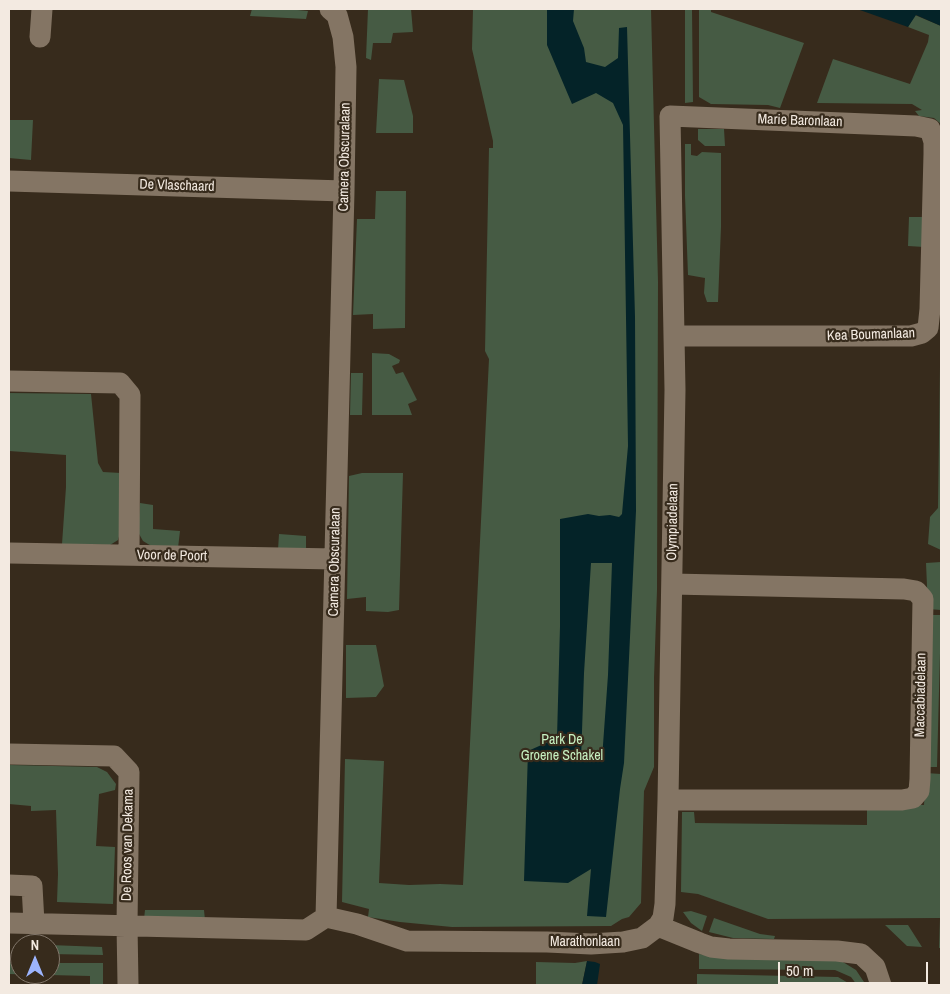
<!DOCTYPE html>
<html>
<head>
<meta charset="utf-8">
<style>
	body { margin:0 }
	#map { position:relative; width:950px; height:994px; overflow:hidden; background:#372b1c; font-family:"Archivo Narrow",sans-serif }
	canvas { display:block }
	.frame { position:absolute; inset:0; border:10px solid #f3eae1; pointer-events:none }
	.north { position:absolute; left:10px; top:934px; width:50px; height:50px; box-sizing:border-box; background:#372b1c; border:1px solid #82776b; border-radius:50%; rotate:0deg; font-size:14px; font-weight:700; line-height:20px; text-align:center; color:#f3eae1 }
	.north::after { content:''; display:block; margin:auto; width:18px; height:22px; background:#9cb4fd; clip-path:polygon(50% 0,100% 100%,50% 72%,0 100%) }
	.scale { position:absolute; left:778px; top:962px; width:150px; height:22px; box-sizing:border-box; border:2px solid #f3eae1; border-top:0; padding-left:6px; font-size:15px; line-height:18px; white-space:nowrap; color:#f3eae1; -webkit-text-stroke:4px #372b1c; paint-order:stroke }
</style>
</head>
<body>
<div id="map">
<canvas width="950" height="994"></canvas>
<div class="frame"></div>
<div class="north">N</div>
<div class="scale">50 m</div>
</div>
<script>
const c = document.querySelector('canvas').getContext('2d');
c.lineJoin = 'round';
function fillPath(path, color) {
  c.fillStyle = color;
  c.fill(path, 'evenodd');
}
function poly(rows) {
  const path = new Path2D();
  for (const r of rows) {
    path.moveTo(r[0], r[1]);
    for (let i = 2; i < r.length; i += 2) path.lineTo(r[i], r[i + 1]);
  }
  return path;
}
function trace(path, color, width, dash) {
  c.strokeStyle = color;
  c.lineWidth = width;
  c.lineCap = dash ? 'butt' : 'round';
  c.setLineDash(dash || []);
  c.stroke(path);
}
function label(font, color, halo, rows, align = 'center') {
  c.font = font + ' "Archivo Narrow",sans-serif';
  c.lineWidth = 4.5;
  c.setLineDash([]);
  c.textBaseline = 'middle';
  c.strokeStyle = halo;
  c.fillStyle = color;
  for (const [text, x, y, turn = 0] of rows) {
    c.save();
    c.translate(x, y);
    c.rotate((+turn || 0) * Math.PI / 180);
    c.textAlign = isNaN(turn) ? turn : align;
    if (halo) c.strokeText(text, 0, 0);
    c.fillText(text, 0, 0);
    c.restore();
  }
}
const green = poly([
	[252,9,287,9,308,11,306,19,250,16],
	[368,9,411,9,413,32,393,33,391,43,373,43,371,60,366,58],
	[473,9,651,9,658,282,657,590,654,678,654,767,644,791,641,903,629,917,622,919,611,926,452,927,400,922,368,917,369,909,342,902,345,759,384,761,379,883,409,885,440,884,463,885,489,359,485,351,489,148,493,148,493,141,472,49],
	[685,9,692,9,693,102,685,103],
	[699,9,711,9,711,12,804,43,780,108,768,105,711,104,699,97],
	[915,15,941,26,941,124,934,118,919,116,915,111,922,110,912,104,817,103,833,59,910,84,928,42,929,35,908,27],
	[379,79,404,80,413,116,413,133,376,133],
	[9,120,33,120,31,160,9,158],
	[698,129,724,129,725,146,705,146,698,140],
	[685,144,691,144,691,155,697,156,702,152,721,153,721,227,718,302,707,302,704,293,705,278,688,275,685,196],
	[376,191,406,191,405,328,373,329,373,314,353,315,357,219,375,219],
	[909,217,924,217,924,247,908,246],
	[372,353,389,354,400,360,399,363,392,366,396,374,403,372,417,400,408,404,412,415,372,415],
	[940,366,941,366,941,550,928,544,930,517,938,508],
	[351,373,363,373,362,415,350,415],
	[9,393,91,394,98,463,103,472,121,473,121,529,118,540,110,545,62,544,66,487,66,455,9,451],
	[362,473,403,473,399,610,388,612,366,611,366,597,347,599,349,476],
	[140,503,153,505,153,529,180,531,178,548,153,547,143,541,138,532],
	[279,534,306,536,306,551,278,550],
	[941,562,941,610,928,609,926,563],
	[928,615,941,615,937,767,925,767],
	[346,645,376,645,384,686,376,697,346,698],
	[9,765,97,767,107,772,116,784,115,790,99,794,96,846,115,847,113,904,57,902,58,874,56,810,31,811,31,806,9,804],
	[926,773,941,774,941,948,939,948,940,918,768,919,698,894,681,892,682,812,694,812,695,823,867,825,867,804,924,805],
	[145,910,204,910,205,920,144,919],
	[691,911,707,916,702,931,691,923,683,912],
	[714,918,760,934,775,936,774,939,733,938,709,932],
	[885,925,908,925,922,947,907,946],
	[50,945,102,947,103,955,50,954],
	[699,954,746,959,838,959,856,970,866,985,857,985,851,977,835,970,699,969],
	[587,961,582,985,536,985,536,962,575,963],
	[9,962,20,962,20,974,50,974,50,963,103,963,103,985,90,985,90,976,9,974],
	[697,974,838,977,850,984,850,985,697,985]
]);
const water = poly([
	[547,9,574,9,573,21,584,48,586,62,605,67,618,58,619,28,627,27,635,317,636,511,624,763,620,789,606,917,587,916,591,869,568,883,524,881,528,751,557,738,560,627,560,519,588,514,599,516,610,515,619,517,622,514,628,446,623,125,613,103,596,93,572,104,547,45],
	[591,563,612,563,608,675,602,759,601,762,581,760,584,673],
	[857,9,941,9,941,26,916,15,908,27],
	[587,961,595,962,600,964,597,985,582,985]
]);
const street = poly([
	[40,37,42,9],
	[9,181,344,191],
	[9,381,120,383,130,395,129,555],
	[9,553,335,559],
	[9,754,114,756,129,772,127,925,128,984],
	[668,800,902,800,913,798,919,791,920,779,923,599,916,591,904,589,672,584],
	[9,885,32,886,34,923],
	[326,917,357,924,407,941,547,942,591,944,623,942,642,938,658,926,663,918,665,904,668,800,675,390,674,336,670,116,916,126,930,129,934,142,934,154,930,309,928,328,922,333,911,336,674,336],
	[9,923,306,930,326,917,344,191,346,67,343,37,337,15,330,9],
	[658,926,700,943,711,947,729,949,837,951,861,954,875,967,881,985]
]);
const streetNames = [
	["Marie Baronlaan",800,121,2],
	["Camera Obscuralaan",345,157,-89],
	["De Vlaschaard",177,186,2],
	["Kea Boumanlaan",871,335,-2],
	["Olympiadelaan",673,522,-89],
	["Voor de Poort",172,556,1],
	["Camera Obscuralaan",335,562,-89],
	["Maccabiadelaan",921,695,-89],
	["De Roos van Dekama",128,845,-89],
	["Marathonlaan",585,942]
];
const parkNames = [
	["Park De",562,740],
	["Groene Schakel",562,756]
];
fillPath(green, '#465b44');
fillPath(water, '#042328');
trace(street, '#847564', 21);
label('14px', '#f3eae1', '#372b1c', streetNames);
label('14px', '#c6f0c1', '#372b1c', parkNames);
</script>
</body>
</html>
